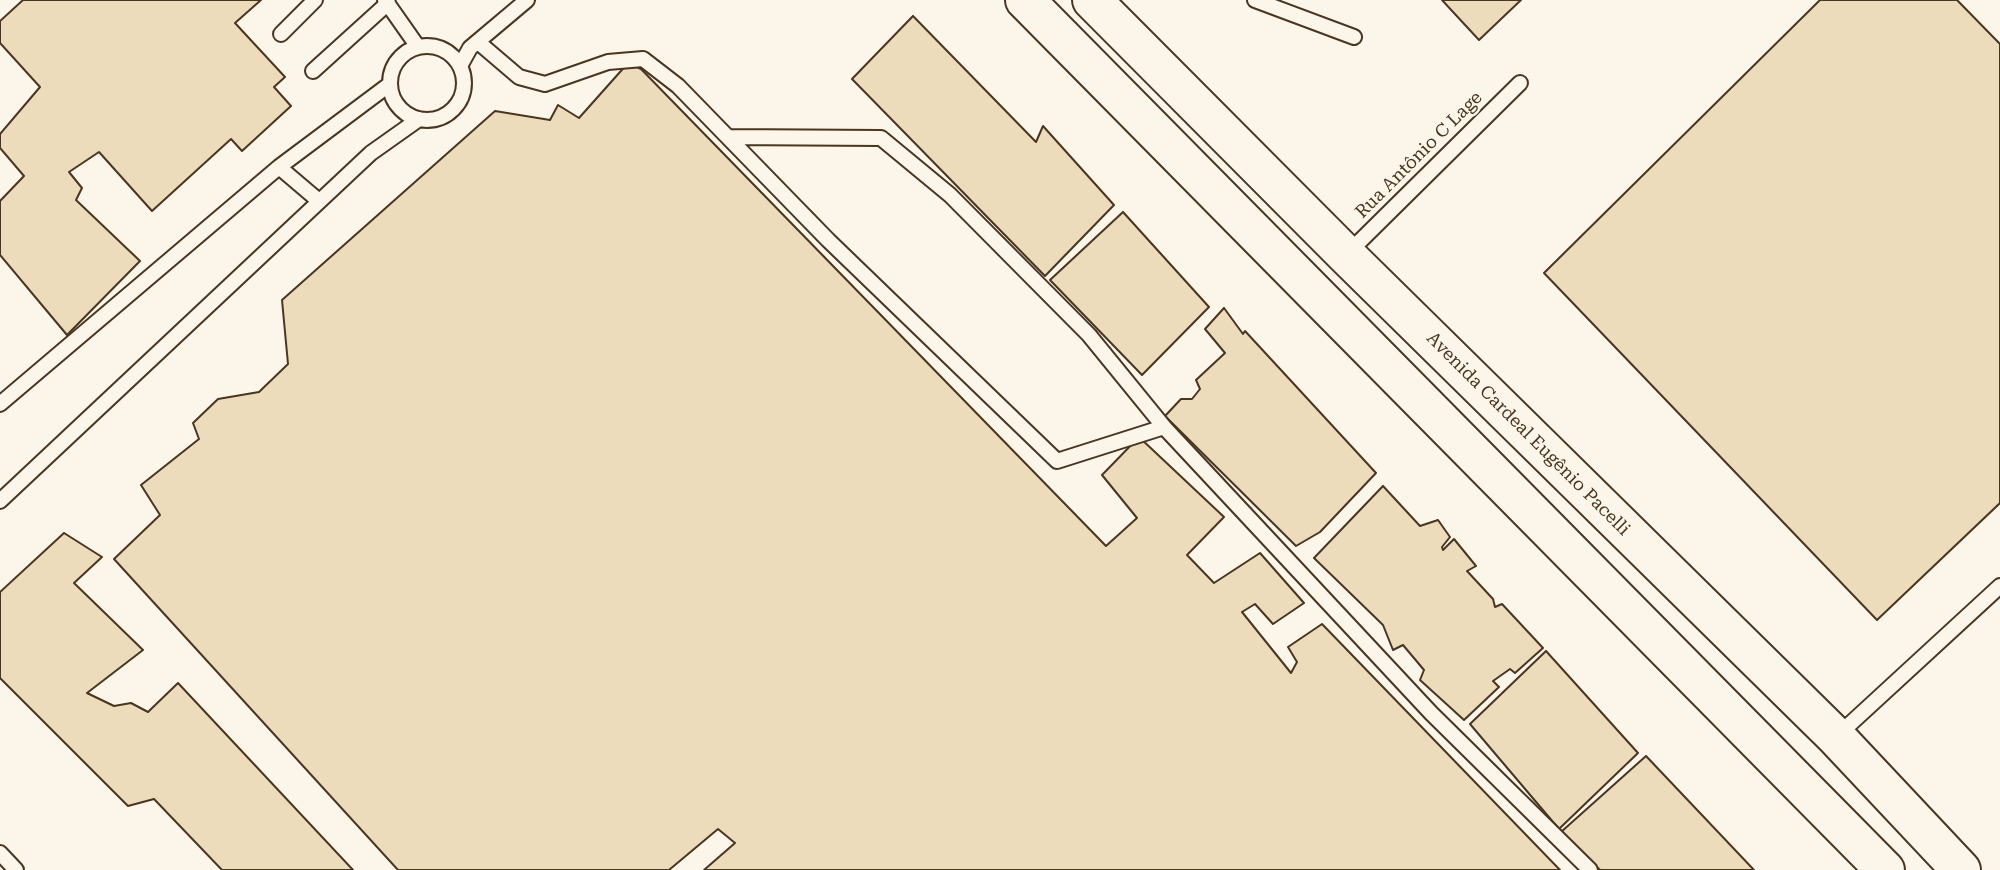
<!DOCTYPE html>
<html>
<head>
<meta charset="utf-8">
<style>
	body { margin:0 }
	canvas { display:block; background:#fbf6e9 }
</style>
</head>
<body>
<canvas width="2000" height="870"></canvas>
<script>
const c = document.querySelector('canvas').getContext('2d');
c.lineJoin = 'round';
function fillPath(path, color) {
  c.fillStyle = color;
  c.fill(path, 'evenodd');
}
function poly(rows) {
  const path = new Path2D();
  for (const r of rows) {
    if (r.length === 3) {
      path.moveTo(r[0] + r[2], r[1]);
      path.arc(r[0], r[1], r[2], 0, 2 * Math.PI);
      continue;
    }
    path.moveTo(r[0], r[1]);
    for (let i = 2; i < r.length; i += 2) path.lineTo(r[i], r[i + 1]);
  }
  return path;
}
function trace(path, color, width, dash) {
  c.strokeStyle = color;
  c.lineWidth = width;
  c.lineCap = dash ? 'butt' : 'round';
  c.setLineDash(dash || []);
  c.stroke(path);
}
function label(font, color, halo, rows, align = 'center') {
  c.font = font + ' "Roboto Serif",serif';
  c.lineWidth = 5;
  c.setLineDash([]);
  c.textBaseline = 'middle';
  c.strokeStyle = halo;
  c.fillStyle = color;
  for (const [text, x, y, turn = 0] of rows) {
    c.save();
    c.translate(x, y);
    c.rotate((+turn || 0) * Math.PI / 180);
    c.textAlign = isNaN(turn) ? turn : align;
    if (halo) c.strokeText(text, 0, 0);
    c.fillText(text, 0, 0);
    c.restore();
  }
}
const building = poly([
	[23,0,261,0,235,23,285,77,274,87,291,106,242,151,231,139,152,211,99,152,69,172,82,188,76,200,140,261,67,335,0,255,0,201,24,176,0,148,0,134,40,87,0,43,0,21,23,0],
	[1442,0,1521,0,1479,40,1442,0],
	[1820,0,1957,0,2000,44,2000,503,1877,620,1544,273,1820,0],
	[913,16,1036,142,1043,126,1114,205,1045,276,852,79,913,16],
	[628,63,641,69,1106,546,1137,518,1102,475,1139,437,1224,517,1187,555,1214,583,1260,553,1304,603,1273,624,1255,604,1242,612,1291,673,1297,662,1288,647,1322,624,1560,870,704,870,735,843,718,829,669,870,398,870,114,559,160,515,141,485,199,439,193,423,218,399,259,392,288,364,282,300,495,111,550,120,558,105,579,118,628,63],
	[1123,212,1209,307,1142,375,1050,280,1123,212],
	[1224,308,1243,334,1245,331,1376,473,1320,532,1296,546,1165,416,1181,399,1192,399,1200,389,1196,380,1225,353,1205,329,1224,308],
	[1383,486,1420,526,1438,520,1450,537,1442,547,1443,550,1454,539,1476,566,1467,571,1493,599,1495,607,1502,604,1543,648,1515,673,1510,669,1493,681,1499,687,1464,720,1420,680,1424,670,1403,645,1393,650,1383,625,1314,558,1383,486],
	[64,533,102,557,74,583,143,650,87,693,114,706,131,703,148,712,178,683,353,870,222,870,154,799,128,806,0,678,0,592,64,533],
	[1546,651,1638,753,1559,829,1470,724,1546,651],
	[1646,756,1754,870,1600,870,1561,832,1646,756]
]);
const lane = poly([
	[385,0,418,47],
	[1255,0,1354,37],
	[281,34,315,0],
	[478,42,519,77,545,84,608,62,643,59,678,86,828,240,1057,461,1164,427,1431,713,1590,870],
	[427,83,37],
	[460,66,470,48,527,0],
	[313,71,388,3],
	[728,137,881,138,950,195,1089,335,1164,427],
	[279,167,319,201],
	[1347,254,1520,83],
	[0,404,279,167,390,84],
	[0,501,371,153,419,119],
	[1837,736,2000,586],
	[0,853,16,870]
]);
const highway = poly([
	[1025,0,1885,870],
	[1092,0,1346,255,1836,737,1961,870]
]);
const streetNames = [
	["Rua Antônio C Lage",1419,155,-45],
	["Avenida Cardeal Eugênio Pacelli",1528,434,45]
];
fillPath(building, '#ecdcbc');
trace(building, '#4a3520', 2);
trace(lane, '#4a3520', 18);
trace(highway, '#4a3520', 42);
trace(lane, '#fbf6e9', 14);
trace(highway, '#fbf6e9', 38);
label('18px', '#4a3520', '#fbf6e9', streetNames);
</script>
</body>
</html>
